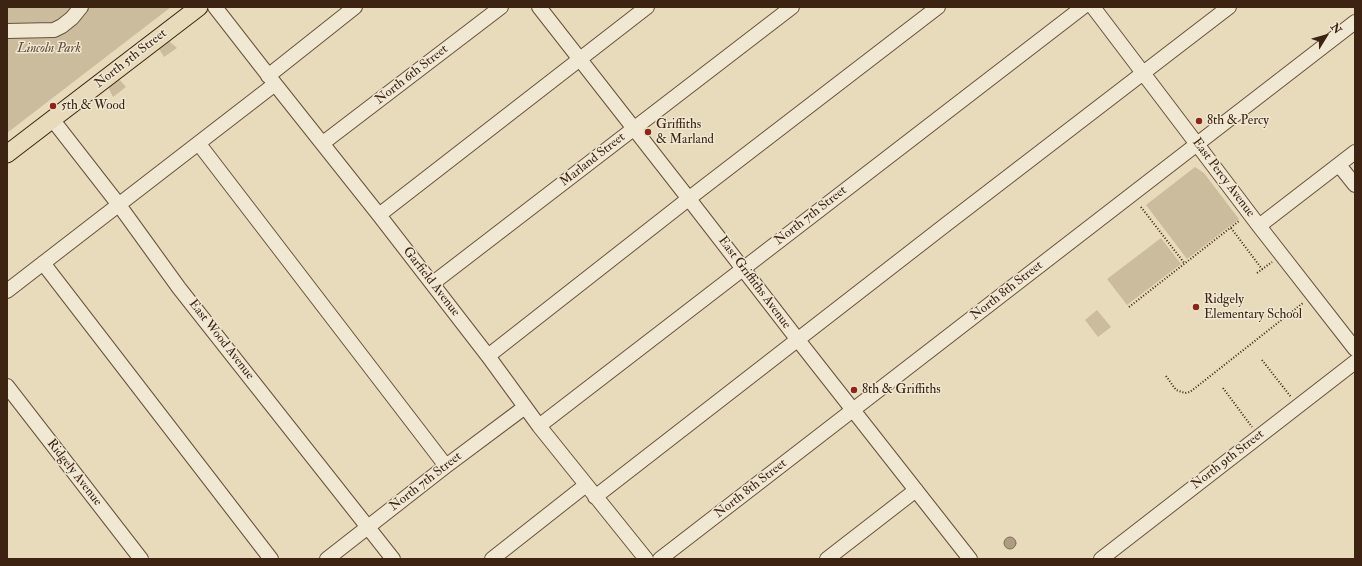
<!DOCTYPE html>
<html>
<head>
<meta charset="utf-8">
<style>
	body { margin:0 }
	#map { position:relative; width:1362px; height:566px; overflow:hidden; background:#e8dbbb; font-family:"IM FELL Double Pica",serif }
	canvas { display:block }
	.frame { position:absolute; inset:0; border:8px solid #3c2312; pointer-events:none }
	.north { position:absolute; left:1306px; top:16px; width:40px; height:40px; -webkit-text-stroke:3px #f0e8d3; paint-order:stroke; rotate:53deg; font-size:11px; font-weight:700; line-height:16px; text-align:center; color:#3c2312 }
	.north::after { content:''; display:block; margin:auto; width:14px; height:18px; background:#3c2312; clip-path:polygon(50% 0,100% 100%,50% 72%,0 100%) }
</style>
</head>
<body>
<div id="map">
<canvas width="1362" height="566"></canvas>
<div class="frame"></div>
<div class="north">N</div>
</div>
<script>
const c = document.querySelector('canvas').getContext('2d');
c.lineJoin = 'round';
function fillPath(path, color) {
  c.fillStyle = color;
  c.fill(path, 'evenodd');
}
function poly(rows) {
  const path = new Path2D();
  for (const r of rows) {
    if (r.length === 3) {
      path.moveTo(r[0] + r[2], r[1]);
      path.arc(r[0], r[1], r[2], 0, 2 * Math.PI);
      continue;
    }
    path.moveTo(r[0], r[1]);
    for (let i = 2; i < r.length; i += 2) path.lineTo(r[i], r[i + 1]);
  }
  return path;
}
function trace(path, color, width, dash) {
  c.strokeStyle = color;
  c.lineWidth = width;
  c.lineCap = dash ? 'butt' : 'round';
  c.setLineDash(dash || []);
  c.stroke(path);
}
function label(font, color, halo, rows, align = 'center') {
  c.font = font + ' "IM FELL Double Pica",serif';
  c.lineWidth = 3;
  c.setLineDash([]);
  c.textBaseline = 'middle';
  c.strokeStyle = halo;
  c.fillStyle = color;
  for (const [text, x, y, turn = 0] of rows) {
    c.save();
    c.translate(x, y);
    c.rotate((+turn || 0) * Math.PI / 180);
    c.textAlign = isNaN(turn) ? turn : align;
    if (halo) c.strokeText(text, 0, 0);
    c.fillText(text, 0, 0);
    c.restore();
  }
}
const green = poly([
	[7,7,171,7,7,133],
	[169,41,177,48,164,57,159,49],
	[119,79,126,87,113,97,108,87],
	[1195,167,1204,173,1239,219,1187,259,1146,205],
	[1161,238,1181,264,1127,305,1107,279],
	[1097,310,1111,327,1098,337,1085,320]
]);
const water = poly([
	[1010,543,6]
]);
const path = poly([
	[1141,207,1185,264],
	[1231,228,1262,269],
	[1257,273,1272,262],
	[1129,307,1239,221],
	[1262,360,1291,397],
	[1166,376,1176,390,1185,393,1190,392,1303,303],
	[1223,388,1252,427]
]);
const minor = poly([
	[215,7,275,84,379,215,488,356,539,426,646,559],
	[539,7,689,199,798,340,970,559],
	[1093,7,1259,226,1355,349],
	[7,31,54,30,62,26,72,18,81,7],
	[268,76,355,7],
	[52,119,119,205,179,288,393,559],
	[323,143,501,7],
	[199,144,446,466],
	[1339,165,1355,185],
	[379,215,647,7],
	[1259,226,1355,152],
	[43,263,271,559],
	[433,283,792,7],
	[7,291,275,84],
	[488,356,696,193,938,7],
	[7,386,141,559],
	[539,426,1083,7],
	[595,497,944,226,1229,7],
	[327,559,446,466,525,407],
	[492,559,586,485],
	[660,559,1355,22],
	[827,559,916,490],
	[1101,559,1355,362]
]);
const major = poly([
	[7,154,199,7]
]);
const markers = [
	[53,106,4,"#8f2418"],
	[1199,121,4,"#8f2418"],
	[648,132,4,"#8f2418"],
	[1196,307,4,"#8f2418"],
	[854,390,4,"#8f2418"]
];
const parkNames = [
	["Lincoln Park",49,49]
];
const streetNames = [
	["North 5th Street",131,59,-38],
	["North 6th Street",412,75,-38],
	["Marland Street",593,160,-38],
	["East Percy Avenue",1223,178,53],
	["North 7th Street",811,216,-38],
	["Garfield Avenue",431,282,52],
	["East Griffiths Avenue",754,283,53],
	["North 8th Street",1007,291,-38],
	["East Wood Avenue",221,340,52],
	["North 9th Street",1228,460,-38],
	["Ridgely Avenue",74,473,52],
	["North 7th Street",426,482,-38],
	["North 8th Street",751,489,-38]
];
const poiNames = [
	["5th & Wood",61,106],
	["8th & Percy",1207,121],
	["Griffiths",656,125],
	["& Marland",656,140],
	["Ridgely",1204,300],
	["Elementary School",1204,315],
	["8th & Griffiths",862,390]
];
fillPath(green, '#cbbc9e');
fillPath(water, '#ae9c82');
trace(water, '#806c55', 1);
trace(minor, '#67513c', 16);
trace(major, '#3c2312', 19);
trace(path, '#3c2312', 2, [1, 2]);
trace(minor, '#f0e8d3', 14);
trace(major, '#e8dbbb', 17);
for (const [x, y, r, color] of markers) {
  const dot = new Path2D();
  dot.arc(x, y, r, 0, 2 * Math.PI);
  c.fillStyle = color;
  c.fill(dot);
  trace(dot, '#f0e8d3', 1.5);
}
label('italic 13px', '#604935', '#f0e8d3', parkNames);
label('13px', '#3c2312', '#f0e8d3', streetNames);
label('13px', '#3c2312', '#f0e8d3', poiNames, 'left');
</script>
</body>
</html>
